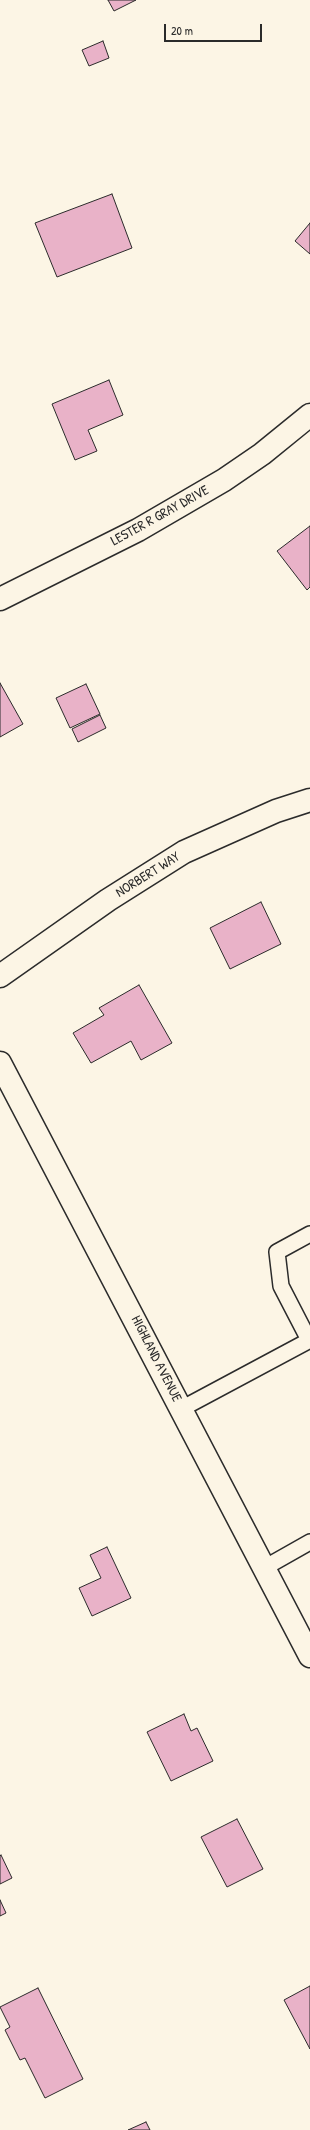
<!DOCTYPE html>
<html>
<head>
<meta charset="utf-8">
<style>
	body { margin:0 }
	#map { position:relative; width:310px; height:2130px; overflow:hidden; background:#fcf5e5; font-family:"Patrick Hand",sans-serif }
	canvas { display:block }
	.scale { position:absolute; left:164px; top:24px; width:98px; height:18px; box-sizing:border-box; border:2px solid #2b2b2b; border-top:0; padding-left:5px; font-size:12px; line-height:14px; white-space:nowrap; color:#2b2b2b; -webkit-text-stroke:3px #fcf5e5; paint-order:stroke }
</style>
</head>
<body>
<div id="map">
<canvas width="310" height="2130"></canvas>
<div class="scale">20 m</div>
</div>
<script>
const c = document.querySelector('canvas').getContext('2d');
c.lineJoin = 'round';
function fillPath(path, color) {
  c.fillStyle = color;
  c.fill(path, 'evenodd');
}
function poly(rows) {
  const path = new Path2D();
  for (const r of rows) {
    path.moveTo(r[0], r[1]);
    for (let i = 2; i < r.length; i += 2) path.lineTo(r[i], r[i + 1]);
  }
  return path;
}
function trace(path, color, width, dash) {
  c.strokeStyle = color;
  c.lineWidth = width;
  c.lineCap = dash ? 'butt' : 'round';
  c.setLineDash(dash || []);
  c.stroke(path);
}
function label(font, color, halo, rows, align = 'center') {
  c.font = font + ' "Patrick Hand",sans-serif';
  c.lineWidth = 3;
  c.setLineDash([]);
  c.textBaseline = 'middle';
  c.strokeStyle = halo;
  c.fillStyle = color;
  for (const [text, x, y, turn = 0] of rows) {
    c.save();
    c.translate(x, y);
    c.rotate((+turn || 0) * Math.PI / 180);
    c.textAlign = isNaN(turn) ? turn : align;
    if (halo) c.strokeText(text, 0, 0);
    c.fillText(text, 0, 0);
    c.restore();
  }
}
const building = poly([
	[108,0,136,0,114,11,108,0],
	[103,41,109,58,89,66,82,50,103,41],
	[112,194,132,248,57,277,35,223,112,194],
	[310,223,310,254,295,241,310,223],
	[109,380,123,415,88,430,97,451,75,460,52,404,109,380],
	[310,526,310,587,307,590,277,551,310,526],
	[0,683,23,724,0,737,0,683],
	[86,684,100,714,70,728,56,698,86,684],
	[100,715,106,728,78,742,72,729,100,715],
	[261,902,281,944,230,969,210,928,261,902],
	[139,985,172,1043,141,1060,131,1041,91,1063,73,1033,104,1015,99,1008,139,985],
	[107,1547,131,1598,92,1616,79,1588,101,1578,90,1555,107,1547],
	[184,1714,191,1731,197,1728,213,1761,171,1781,147,1732,184,1714],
	[237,1819,263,1869,227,1887,201,1837,237,1819],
	[1,1855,12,1878,0,1884,0,1856,1,1855],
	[0,1900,6,1913,0,1916,0,1900],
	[310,1986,310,2049,284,2000,310,1986],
	[38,1988,83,2079,45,2098,25,2058,20,2060,5,2030,10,2027,0,2007,38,1988],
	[146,2122,150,2130,128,2130,146,2122]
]);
const service = poly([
	[309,1340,281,1286,277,1252,310,1234],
	[181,1409,310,1340],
	[264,1568,310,1542]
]);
const minor = poly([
	[0,599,138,530,224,480,262,454,310,415],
	[0,976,108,900,184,852,276,811,310,800]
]);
const primary = poly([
	[0,1063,310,1656]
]);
const streetNames = [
	["LESTER R GRAY DRIVE",160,516,-29],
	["NORBERT WAY",148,875,-32],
	["HIGHLAND AVENUE",156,1359,63]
];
fillPath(building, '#e9b2c8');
trace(building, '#2b2b2b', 1);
trace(service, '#2b2b2b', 18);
trace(minor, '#2b2b2b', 25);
trace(primary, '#2b2b2b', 25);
trace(service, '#fcf5e5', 15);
trace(minor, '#fcf5e5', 22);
trace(primary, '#fcf5e5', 22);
label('14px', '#2b2b2b', '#fcf5e5', streetNames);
</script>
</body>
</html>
